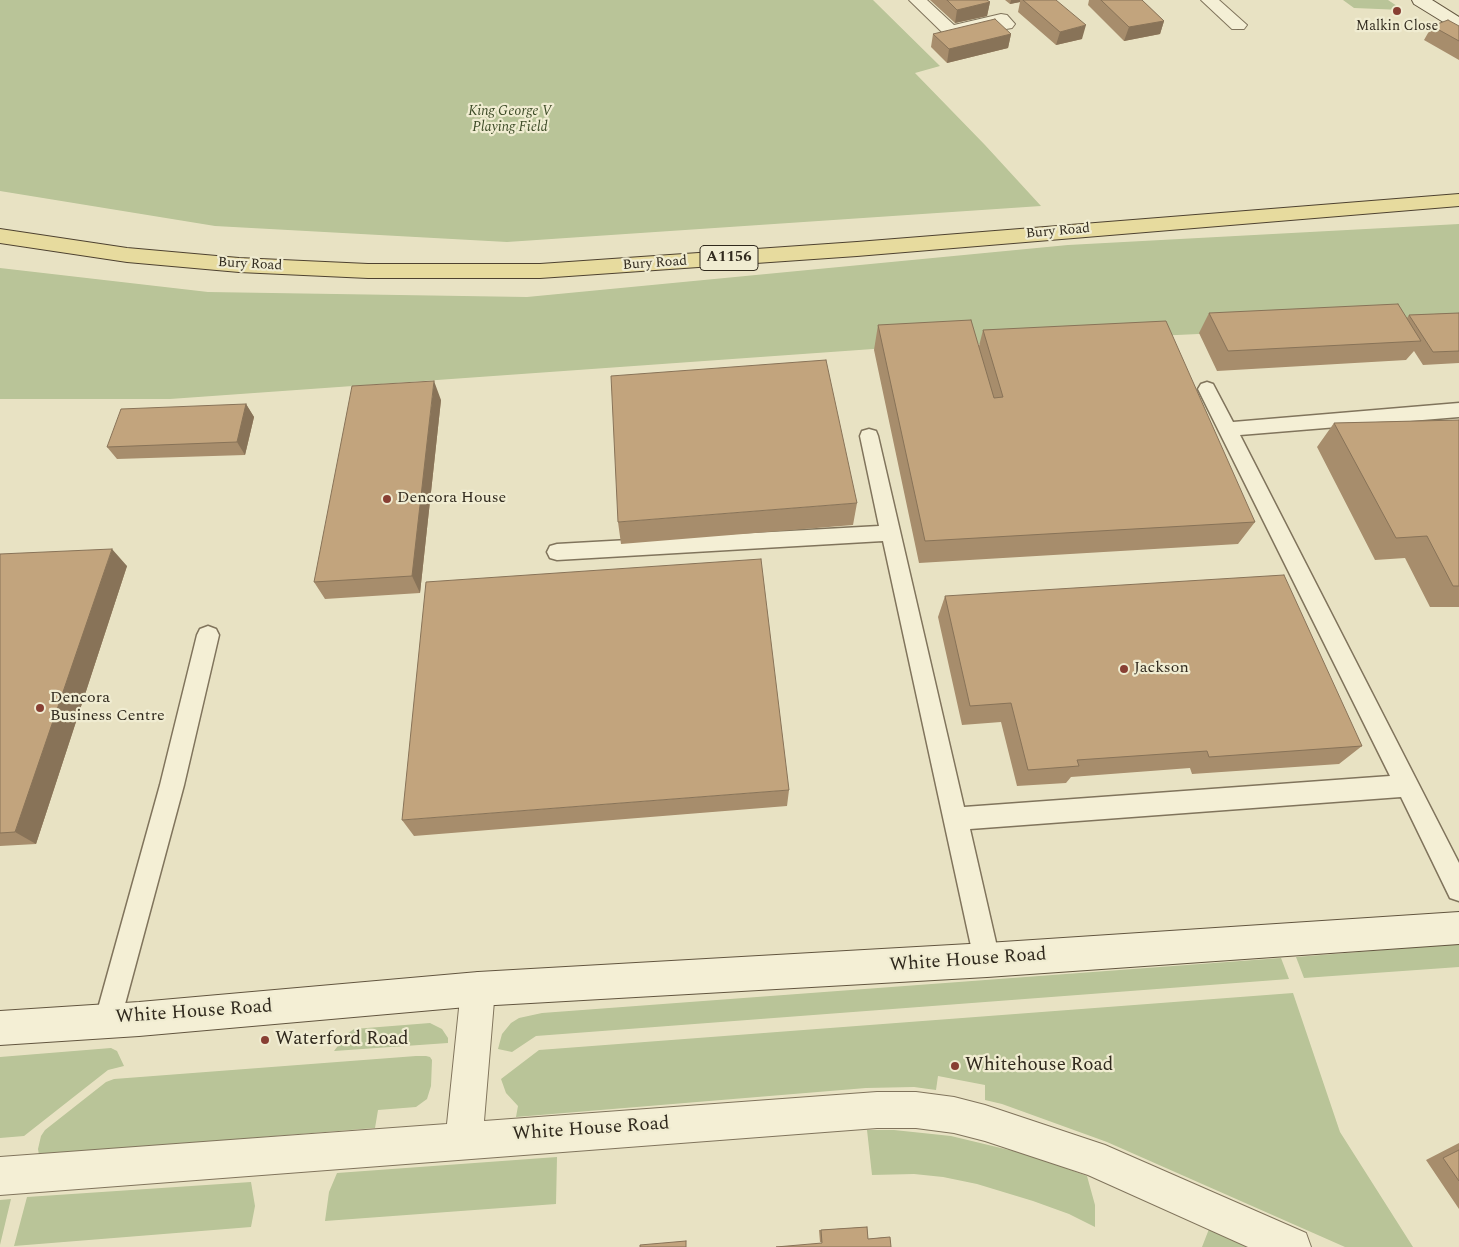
<!DOCTYPE html>
<html>
<head>
<meta charset="utf-8">
<style>
	body { margin:0 }
	canvas { display:block; background:#e8e2c3 }
</style>
</head>
<body>
<canvas width="1459" height="1247"></canvas>
<script>
const c = document.querySelector('canvas').getContext('2d');
c.lineJoin = 'round';
function fillPath(path, color) {
  c.fillStyle = color;
  c.fill(path, 'evenodd');
}
function poly(rows) {
  const path = new Path2D();
  for (const r of rows) {
    path.moveTo(r[0], r[1]);
    for (let i = 2; i < r.length; i += 2) path.lineTo(r[i], r[i + 1]);
  }
  return path;
}
function trace(path, color, width, dash) {
  c.strokeStyle = color;
  c.lineWidth = width;
  c.lineCap = dash ? 'butt' : 'round';
  c.setLineDash(dash || []);
  c.stroke(path);
}
function label(font, color, halo, rows, align = 'center') {
  c.font = font + ' Spectral,serif';
  c.lineWidth = 4.5;
  c.setLineDash([]);
  c.textBaseline = 'middle';
  c.strokeStyle = halo;
  c.fillStyle = color;
  for (const [text, x, y, turn = 0] of rows) {
    c.save();
    c.translate(x, y);
    c.rotate((+turn || 0) * Math.PI / 180);
    c.textAlign = isNaN(turn) ? turn : align;
    if (halo) c.strokeText(text, 0, 0);
    c.fillText(text, 0, 0);
    c.restore();
  }
}
const green = poly([
	[0,0,873,0,940,66,915,73,985,145,1041,206,507,242,215,226,0,191],
	[1343,0,1388,0,1403,10,1354,8],
	[1459,224,1459,322,873,349,170,399,0,399,0,268,208,292,527,297,1068,245],
	[1459,944,1459,967,1304,978,1296,957],
	[1281,958,1289,979,536,1036,512,1052,498,1049,502,1034,511,1023,519,1018,542,1013],
	[1293,993,1340,1132,1413,1247,1345,1247,1107,1142,1002,1104,985,1100,985,1085,938,1076,936,1090,914,1087,866,1088,516,1117,518,1106,506,1093,501,1079,539,1050],
	[430,1023,442,1029,448,1038,448,1043,334,1051,347,1034,354,1029],
	[111,1048,117,1051,124,1066,108,1070,24,1136,0,1138,0,1057],
	[416,1056,426,1056,430,1057,432,1060,431,1086,427,1099,416,1107,378,1110,375,1128,39,1155,38,1149,41,1136,45,1130,106,1082,114,1079],
	[867,1130,894,1130,951,1136,1030,1155,1087,1176,1095,1205,1095,1227,1069,1214,1033,1201,977,1184,943,1177,914,1174,872,1175],
	[557,1157,556,1204,325,1221,329,1192,337,1173],
	[251,1182,255,1206,251,1227,14,1246,27,1197],
	[11,1199,0,1245,0,1200],
	[1209,1229,1247,1247,1202,1247]
]);
const lane = poly([
	[1207,382,1213,384,1233,422,1459,403,1459,417,1240,435,1459,863,1459,901,1450,898,1401,797,970,829,1000,960,996,969,987,973,978,969,974,960,883,541,557,560,550,558,547,552,550,546,557,544,879,526,860,436,862,431,869,429,876,431,878,436,964,807,1390,776,1198,389,1201,384,1207,382],
	[208,626,216,629,219,635,184,785,121,1019,117,1028,108,1032,99,1028,95,1019,160,785,197,635,200,629,208,626]
]);
const street = poly([
	[909,0,927,0,954,25,1001,14,1007,15,1015,24,1012,28,1006,29,997,25,951,36,945,35,909,0],
	[1201,0,1219,0,1247,25,1244,29,1232,29,1201,0],
	[478,972,490,977,495,989,484,1121,877,1092,916,1092,954,1097,985,1105,1105,1145,1306,1233,1311,1247,1248,1247,1088,1175,985,1141,954,1133,916,1128,877,1128,0,1195,0,1157,447,1124,461,989,466,977,478,972]
]);
const secondary = poly([
	[1412,0,1432,0,1459,17,1459,29,1453,28,1414,4,1412,0],
	[1459,912,1459,944,987,977,478,1006,139,1036,0,1045,0,1011,139,1002,478,972,987,943,1459,912]
]);
const primary = poly([
	[1459,194,1459,206,857,256,540,278,368,278,239,272,127,262,0,243,0,229,127,248,239,258,368,264,540,264,857,242,1459,194]
]);
const wall = poly([
	[930,0,987,0,990,2,987,16,955,23],
	[1005,0,1056,0,1082,39,1056,45,1018,12,1020,2,1010,4],
	[1089,0,1142,0,1164,21,1160,34,1124,41,1088,5],
	[1432,26,1459,26,1459,60,1424,40],
	[933,34,1011,34,1008,48,947,63,931,47],
	[1209,313,1407,318,1409,315,1459,313,1459,363,1423,365,1414,351,1406,360,1217,371,1199,333],
	[878,325,979,346,983,330,1255,522,1238,544,919,563,874,350],
	[441,400,420,593,325,599,314,582],
	[246,404,254,417,245,455,117,459,107,447],
	[1459,420,1459,607,1430,607,1405,558,1375,560,1317,447,1334,423],
	[857,503,853,525,621,544,618,522],
	[0,554,127,566,36,844,0,846],
	[945,596,1362,746,1339,764,1192,774,1190,768,1071,777,1066,783,1017,786,1001,722,962,725,938,617],
	[789,790,787,806,414,836,402,820],
	[1459,1143,1459,1209,1426,1160],
	[867,1227,868,1239,886,1237,891,1247,820,1242,819,1230]
]);
const shadedWall = poly([
	[1011,0,1020,0,1020,2,1010,4],
	[990,2,987,16,955,23,957,10],
	[1164,21,1160,34,1124,41,1129,27],
	[1086,25,1082,39,1056,45,1060,32],
	[1011,34,1008,48,947,63,949,49],
	[434,381,441,400,420,593,412,576],
	[246,404,254,417,245,455,237,442],
	[112,549,127,566,36,844,15,832]
]);
const building = poly([
	[947,0,987,0,990,2,957,10,947,0],
	[1023,0,1056,0,1086,25,1060,32,1023,0],
	[1101,0,1142,0,1164,21,1129,27,1101,0],
	[995,19,1011,34,949,49,933,34,995,19],
	[1448,20,1459,26,1459,41,1432,26,1448,20],
	[1398,304,1421,341,1228,351,1209,313,1398,304],
	[1459,313,1459,351,1433,352,1409,315,1459,313],
	[971,320,994,398,1003,397,983,330,1166,321,1255,522,925,541,878,325,971,320],
	[826,360,857,503,618,522,611,376,826,360],
	[434,381,412,576,314,582,352,386,434,381],
	[246,404,237,442,107,447,121,409,246,404],
	[1459,420,1459,586,1453,586,1427,536,1396,538,1334,423,1459,420],
	[112,549,15,832,0,833,0,554,112,549],
	[761,559,789,790,402,820,426,582,761,559],
	[1284,575,1362,746,1209,757,1207,751,1077,760,1079,766,1028,770,1011,703,970,706,945,596,1284,575],
	[1459,1150,1459,1181,1443,1158,1459,1150],
	[867,1227,868,1239,890,1237,891,1247,776,1247,822,1243,821,1230,867,1227],
	[686,1241,686,1247,640,1247,640,1245,686,1241]
]);
const markers = [
	[1397,11,5,"#883f33"],
	[387,499,5,"#883f33"],
	[1124,669,5,"#883f33"],
	[40,708,5,"#883f33"],
	[265,1040,5,"#883f33"],
	[955,1066,5,"#883f33"]
];
const farPoinames = [
	["Malkin Close",1397,27]
];
const farParknames = [
	["King George V",510,112],
	["Playing Field",510,128]
];
const farStreetnames = [
	["Bury Road",1058,232,-5],
	["Bury Road",655,264,-4],
	["Bury Road",250,265,3]
];
const shields = [
	[729,258,58]
];
const shieldNames = [
	["A1156",729,258]
];
const poiNames = [
	["Dencora House",397,499],
	["Jackson",1134,669],
	["Dencora",50,699],
	["Business Centre",50,717]
];
const nearStreetnames = [
	["White House Road",968,961,-4],
	["White House Road",194,1013,-4],
	["White House Road",591,1130,-4]
];
const nearPoinames = [
	["Waterford Road",275,1040],
	["Whitehouse Road",965,1066]
];
fillPath(green, '#b9c498');
trace(lane, '#80745c', 3);
trace(street, '#80745c', 2);
trace(secondary, '#62553f', 2);
trace(primary, '#4e4230', 2);
fillPath(lane, '#f4efd5');
fillPath(street, '#f4efd5');
fillPath(secondary, '#f4efd5');
fillPath(primary, '#e7db9e');
fillPath(wall, '#a78d6c');
fillPath(shadedWall, '#887358');
fillPath(building, '#c2a47d');
trace(building, '#887358', 1);
for (const [x, y, r, color] of markers) {
  const dot = new Path2D();
  dot.arc(x, y, r, 0, 2 * Math.PI);
  c.fillStyle = color;
  c.fill(dot);
  trace(dot, '#f0ecd1', 2);
}
label('14px', '#312a1e', '#f0ecd1', farPoinames);
label('italic 14px', '#3d4b27', '#f0ecd1', farParknames);
label('14px', '#312a1e', '#f0ecd1', farStreetnames);
for (const [x, y, w] of shields) {
  const box = new Path2D();
  box.roundRect(x - w / 2, y - 12.5, w, 25, 4);
  c.fillStyle = '#f0ecd1';
  c.fill(box);
  trace(box, '#312a1e', 1);
}
label('bold 15px', '#312a1e', null, shieldNames);
label('16px', '#312a1e', '#f0ecd1', poiNames, 'left');
label('19px', '#312a1e', '#f0ecd1', nearStreetnames);
label('19px', '#312a1e', '#f0ecd1', nearPoinames, 'left');
</script>
</body>
</html>
